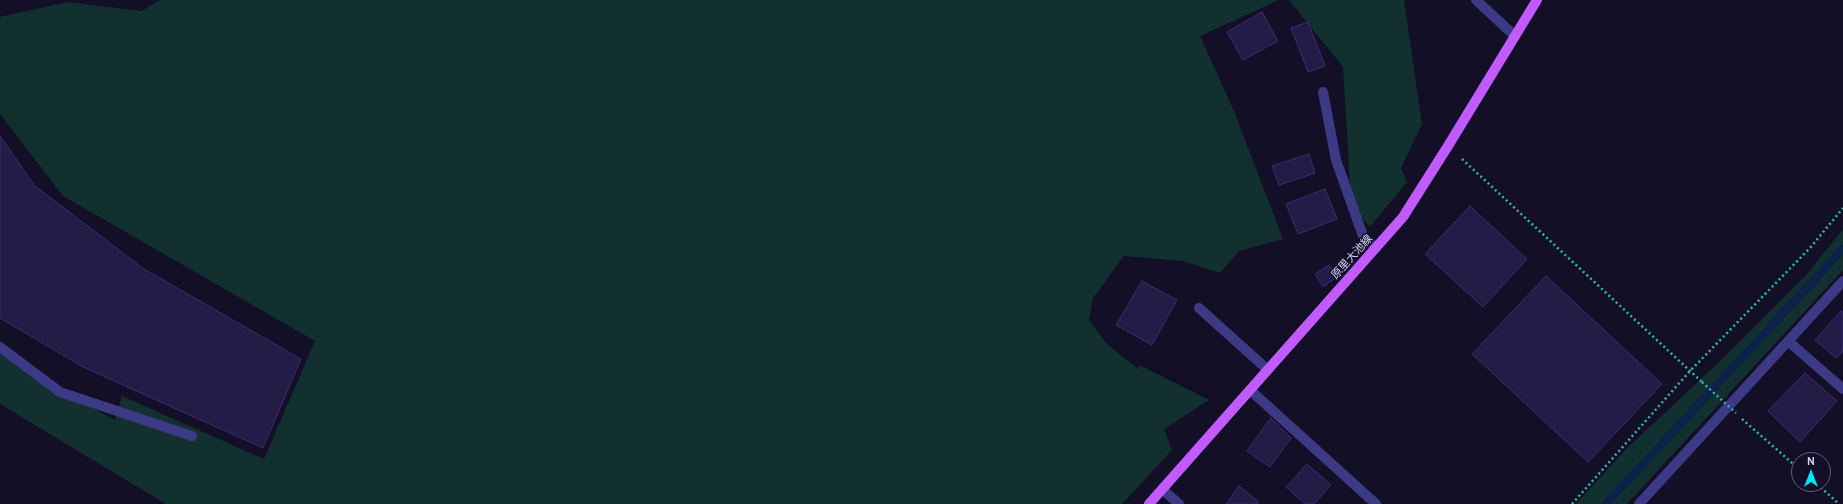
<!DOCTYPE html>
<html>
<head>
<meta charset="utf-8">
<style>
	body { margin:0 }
	#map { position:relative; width:1843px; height:504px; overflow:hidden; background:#130f26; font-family:Cabin,sans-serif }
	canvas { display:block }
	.north { position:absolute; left:1791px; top:452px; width:40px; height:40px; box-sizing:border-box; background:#130f26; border:1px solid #625e7d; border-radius:50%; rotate:0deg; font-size:11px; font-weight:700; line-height:16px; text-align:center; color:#d9d4ff }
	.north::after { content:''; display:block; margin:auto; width:14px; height:18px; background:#00e5ff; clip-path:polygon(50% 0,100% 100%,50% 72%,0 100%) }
</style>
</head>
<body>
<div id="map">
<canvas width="1843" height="504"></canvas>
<div class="north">N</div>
</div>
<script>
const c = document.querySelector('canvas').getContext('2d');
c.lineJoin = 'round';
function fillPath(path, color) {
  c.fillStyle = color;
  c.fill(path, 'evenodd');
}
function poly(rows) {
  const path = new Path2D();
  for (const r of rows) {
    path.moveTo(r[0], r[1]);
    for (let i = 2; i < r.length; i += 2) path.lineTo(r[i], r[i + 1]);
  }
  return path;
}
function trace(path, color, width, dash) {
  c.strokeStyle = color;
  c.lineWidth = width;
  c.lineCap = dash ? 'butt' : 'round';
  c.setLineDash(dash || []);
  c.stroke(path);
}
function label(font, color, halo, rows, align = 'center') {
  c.font = font + ' Cabin,"Noto Sans JP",sans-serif';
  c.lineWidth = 3;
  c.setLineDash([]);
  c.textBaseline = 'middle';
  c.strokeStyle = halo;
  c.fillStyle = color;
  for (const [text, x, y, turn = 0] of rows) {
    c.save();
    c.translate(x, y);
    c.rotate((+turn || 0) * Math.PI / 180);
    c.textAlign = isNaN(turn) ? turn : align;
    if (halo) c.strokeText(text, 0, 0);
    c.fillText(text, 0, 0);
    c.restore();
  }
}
const green = poly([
	[160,0,1279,0,1200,36,1234,111,1283,239,1239,251,1220,273,1183,261,1124,256,1093,298,1089,320,1106,343,1138,369,1139,365,1209,400,1164,429,1172,450,1122,504,166,504,0,404,0,347,52,386,115,420,122,396,264,459,315,341,63,196,0,114,0,17,68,2,142,11],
	[1289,0,1404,0,1422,124,1401,168,1407,182,1370,227,1356,212,1350,186,1343,67],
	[1843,229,1843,270,1627,504,1576,504,1627,448,1717,364,1807,274]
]);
const stream = poly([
	[1606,504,1843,249]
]);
const building = poly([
	[1262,12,1278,41,1243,60,1227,32,1262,12],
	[1308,22,1325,66,1308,72,1291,28,1308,22],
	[0,136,35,186,144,269,301,359,263,448,83,367,0,318,0,136],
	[1309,154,1315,173,1279,185,1272,166,1309,154],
	[1325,189,1337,219,1298,234,1286,204,1325,189],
	[1470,206,1527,259,1483,307,1425,254,1470,206],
	[1329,265,1337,277,1323,287,1315,274,1329,265],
	[1546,276,1662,384,1588,462,1472,354,1546,276],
	[1142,281,1177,300,1152,345,1116,325,1142,281],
	[1841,311,1843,313,1843,351,1836,358,1815,340,1841,311],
	[1805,373,1837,401,1800,442,1768,411,1805,373],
	[1271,418,1291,438,1270,467,1247,451,1271,418],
	[1307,464,1331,485,1314,504,1305,504,1286,487,1307,464],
	[1239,486,1259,502,1257,504,1226,504,1239,486]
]);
const path = poly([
	[1462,159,1702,382],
	[1742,419,1799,469],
	[1817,484,1839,504],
	[1572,504,1690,371,1810,248,1843,208]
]);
const minor = poly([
	[1476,0,1515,36],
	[1323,92,1336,160,1363,236,1376,248],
	[1199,308,1268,370],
	[1788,341,1843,389],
	[0,347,60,392,192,436],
	[1250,390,1376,504],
	[1162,489,1179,504],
	[1639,504,1843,281]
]);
const major = poly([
	[1149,504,1403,217,1448,146,1537,0]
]);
const pathBridge = poly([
	[1702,382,1736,413]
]);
const streetNames = [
	["原里大池線",1352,257,-48]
];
fillPath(green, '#12302f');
trace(stream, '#0c2248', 8);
fillPath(building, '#241b47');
trace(building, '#3b2d73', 1);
trace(path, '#2fb8b0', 2.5, [2, 3]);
trace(minor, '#3d3a85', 10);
trace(major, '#c25bff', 10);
trace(pathBridge, '#2fb8b0', 2.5, [2, 3]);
label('11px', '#d9d4ff', '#130f26', streetNames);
</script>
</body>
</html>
